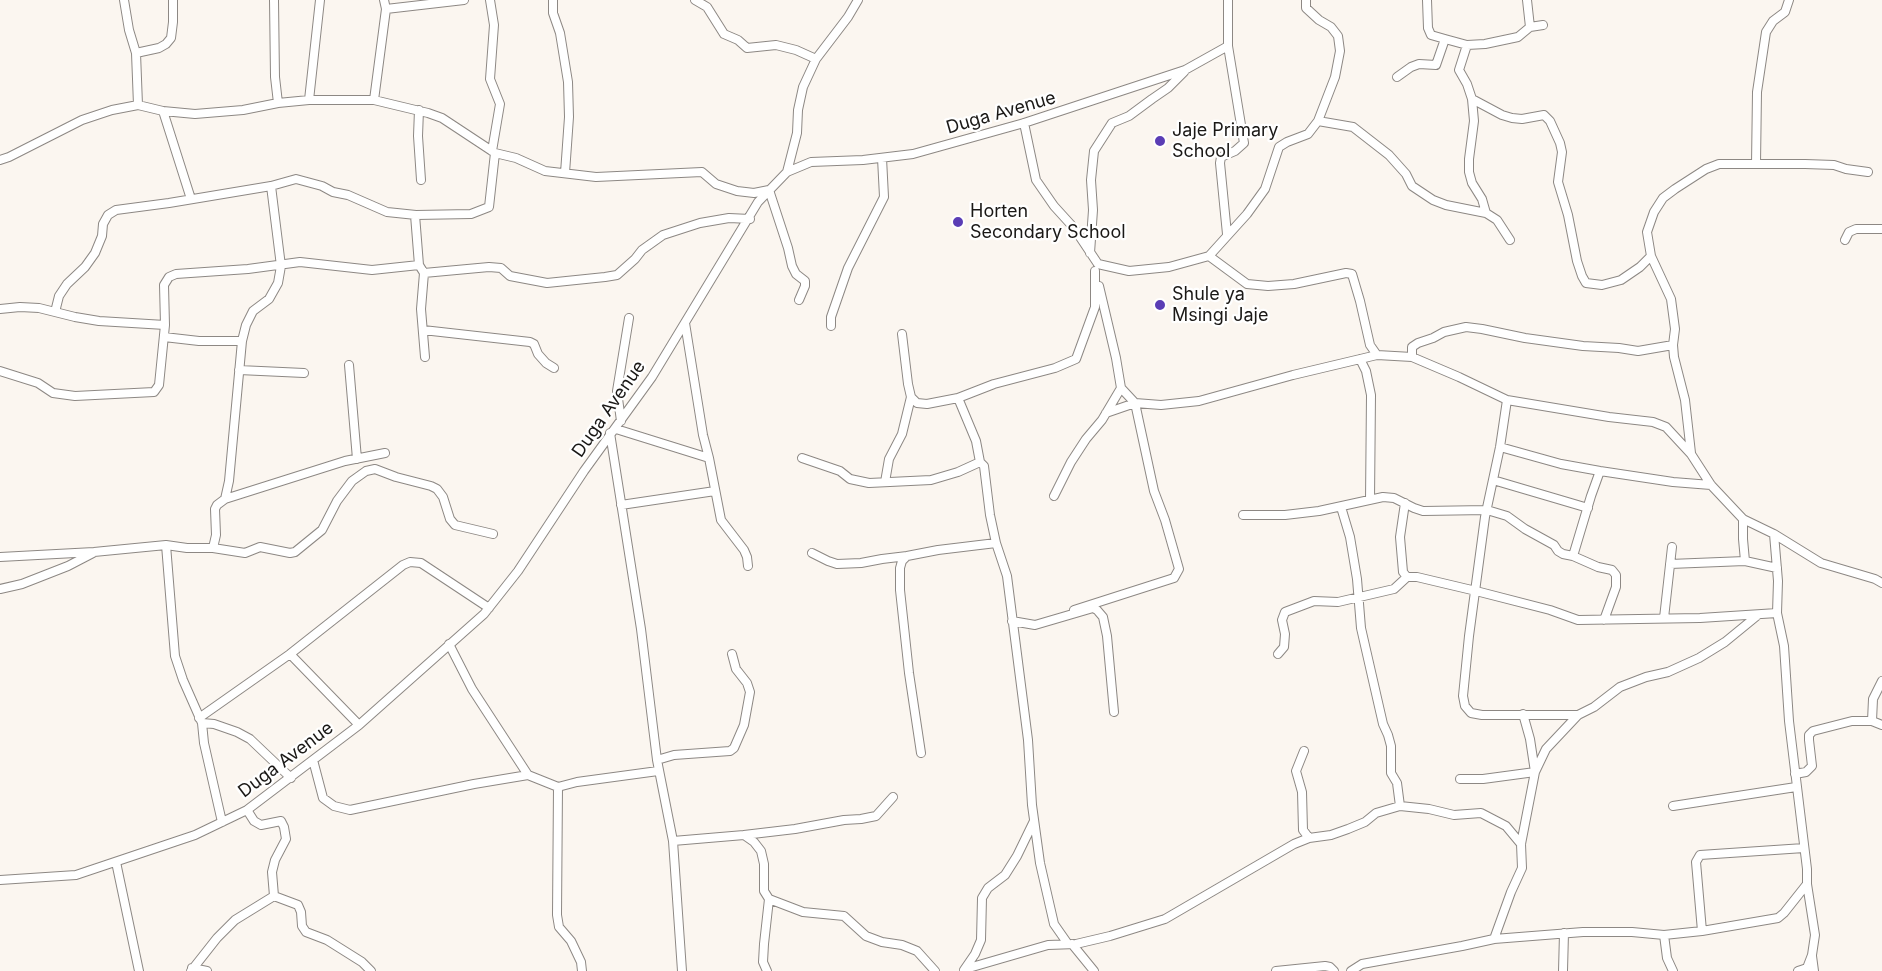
<!DOCTYPE html>
<html>
<head>
<meta charset="utf-8">
<style>
	body { margin:0 }
	canvas { display:block; background:#fbf6f0 }
</style>
</head>
<body>
<canvas width="1882" height="971"></canvas>
<script>
const c = document.querySelector('canvas').getContext('2d');
c.lineJoin = 'round';
function poly(rows) {
  const path = new Path2D();
  for (const r of rows) {
    path.moveTo(r[0], r[1]);
    for (let i = 2; i < r.length; i += 2) path.lineTo(r[i], r[i + 1]);
  }
  return path;
}
function trace(path, color, width, dash) {
  c.strokeStyle = color;
  c.lineWidth = width;
  c.lineCap = dash ? 'butt' : 'round';
  c.setLineDash(dash || []);
  c.stroke(path);
}
function label(font, color, halo, rows, align = 'center') {
  c.font = font + ' Inter,sans-serif';
  c.lineWidth = 4.5;
  c.setLineDash([]);
  c.textBaseline = 'middle';
  c.strokeStyle = halo;
  c.fillStyle = color;
  for (const [text, x, y, turn = 0] of rows) {
    c.save();
    c.translate(x, y);
    c.rotate((+turn || 0) * Math.PI / 180);
    c.textAlign = isNaN(turn) ? turn : align;
    if (halo) c.strokeText(text, 0, 0);
    c.fillText(text, 0, 0);
    c.restore();
  }
}
const street = poly([
	[124,0,129,30,136,53,138,105],
	[274,0,275,77,278,103],
	[490,0,494,25,490,79,500,104,492,151],
	[553,0,553,13,560,33,568,82,569,117,565,173],
	[695,0,707,7,724,34,738,40,747,48,776,45,796,50,816,59],
	[1527,0,1530,27],
	[386,9,464,0],
	[1445,39,1467,45,1485,44,1518,37,1530,27,1543,25],
	[1467,45,1459,70,1467,84,1472,99,1502,115,1512,118,1522,119,1544,115,1550,121,1560,143,1562,152,1558,182,1568,215,1577,261,1582,276,1586,283,1602,285,1621,280,1640,267,1651,256],
	[136,53,159,48,166,44,171,38,173,22,173,0],
	[1397,77,1411,67,1419,64,1436,65,1445,39,1431,35,1428,28,1427,0],
	[1472,99,1474,121,1469,159,1469,172,1472,183,1482,199,1486,213],
	[309,100,320,0],
	[374,100,386,9,384,0],
	[419,110,418,136,421,180],
	[163,111,191,199],
	[1318,121,1353,127,1389,155,1406,174,1412,186,1433,200,1446,205,1486,213,1497,220,1510,240],
	[1024,123,1036,180,1054,206,1074,228,1098,264,1129,271,1169,267,1209,256,1247,214,1265,189,1279,147,1287,142,1308,134,1318,121,1335,77,1340,51,1338,36,1331,27,1319,20,1306,8,1306,0],
	[0,160,9,157,82,120,112,110,138,105,163,111,195,114,243,110,278,103,309,100,374,100,428,113,442,118,495,153,516,158,545,171,596,177,702,172,716,184,737,191,754,193,769,190,788,248,792,266,796,274,805,281,805,286,799,300],
	[1756,164,1757,92,1766,32,1773,21,1785,12,1789,0],
	[787,172,797,133,798,110,803,87,816,59,848,17,858,0],
	[415,215,419,265,424,273,421,309,425,357],
	[1227,234,1220,163,1221,157,1235,151,1244,143,1228,46],
	[1845,240,1849,232,1856,229,1882,229],
	[1090,253,1093,210,1091,180,1094,151,1112,123,1129,116,1152,99,1168,88,1184,72],
	[1209,256,1247,284,1268,286,1294,284,1346,273,1352,274,1360,301,1370,345,1377,355,1412,357,1459,377,1507,400,1609,417,1653,422,1666,427,1691,454,1711,485,1743,519,1774,534,1821,563,1875,579,1882,583],
	[424,273,489,267,501,268,510,276,547,283,605,277,617,275,635,259,642,250,663,235,700,223,729,218,750,219],
	[0,309,20,307,39,308,75,317,99,321,165,325],
	[55,312,59,296,67,284,85,267,95,253,102,236,103,224,108,215,116,210,169,203,271,186,296,179,322,186,333,192,348,195,387,212,416,215,471,214,489,207,495,153],
	[685,323,703,435,709,458],
	[831,326,831,317,848,268,884,197,882,158],
	[423,330,530,342,534,344,538,354,546,363,554,368],
	[902,334,908,384,911,397,917,403,927,404,958,398,994,384,1055,368,1076,359,1095,307,1095,271],
	[164,337,199,341,242,341],
	[1412,357,1412,347,1418,343,1433,338,1444,332,1466,327,1482,329,1525,338,1583,346,1619,348,1638,351,1673,345],
	[1360,359,1366,371,1371,395,1370,500],
	[349,365,357,459],
	[239,370,304,373],
	[0,371,38,383,53,393,75,396,154,392,159,385,165,325,164,285,169,277,176,274,248,269,300,262,372,270,419,265],
	[1121,388,1135,403,1161,405,1199,401,1293,375,1377,355],
	[958,398,976,441,980,462,984,466,990,515,996,543,1007,576,1028,740,1032,805,1040,863,1054,924,1068,944],
	[1507,400,1500,447,1485,517,1469,636,1463,696,1465,706,1471,713,1482,715,1578,715],
	[621,421,617,391,629,318],
	[616,429,709,458,721,520,744,550,747,557,748,566],
	[610,433,641,629,657,760,673,841,682,971],
	[1500,447,1561,464,1600,471,1673,482,1711,485],
	[1691,453,1685,400,1674,357,1673,345,1675,329,1671,299,1651,256,1647,232,1654,212,1663,198,1675,189,1706,169,1719,164,1805,164,1834,165,1846,169,1868,172],
	[802,458,840,471,850,479,869,483,931,480,958,472,980,462],
	[1493,480,1588,508],
	[885,482,889,459,902,434,911,397],
	[1054,496,1071,462,1086,439,1102,420,1121,388,1116,358,1099,286],
	[225,499,345,461,385,453],
	[1405,503,1400,537,1403,572,1407,577,1417,577,1476,591,1550,610,1578,620,1700,618,1777,613],
	[621,505,715,491],
	[1341,507,1350,537,1357,579,1361,628,1383,724,1388,735,1391,746,1391,773,1397,783,1400,806],
	[1243,515,1285,515,1319,511,1383,497,1394,498,1414,508,1423,511,1487,510,1507,516,1525,529,1554,545,1558,551,1563,554,1573,556,1598,567,1612,570,1616,575,1616,587,1604,620],
	[1743,519,1743,539,1745,561],
	[166,545,175,656,183,680,202,723,204,743,222,822],
	[213,548,245,553,260,547,290,553,295,552,322,530,337,501,352,481,366,471,375,469,396,477,431,486,437,489,443,497,450,519,455,525,493,534],
	[812,553,828,561,837,564,861,563,882,559,907,556],
	[1573,556,1591,496,1600,471],
	[0,557,94,552,166,545,187,548,213,548,216,535,215,509,217,505,225,499,229,481,242,341,246,325,253,311,269,299,278,283,281,266,271,186],
	[1670,564,1745,561,1777,568],
	[0,589,22,584,68,566,93,553],
	[1074,610,1174,578,1179,569,1165,520,1154,491,1135,403,1106,413],
	[1664,618,1672,547],
	[1012,621,1035,625,1093,608,1097,610,1103,617,1107,636,1114,712],
	[449,644,472,689,528,775,558,787,577,782,658,771],
	[290,654,359,725],
	[1278,654,1284,647,1285,634,1282,620,1285,612,1314,601,1338,602,1394,589,1407,577],
	[199,718,290,654,403,565,410,562,421,563,489,608],
	[1872,721,1873,699,1882,681],
	[202,723,214,724,237,732,250,739,291,778],
	[1304,751,1296,771,1302,792,1303,830,1309,838],
	[921,753,909,673,900,590,900,568,902,561,907,556,938,550,996,543],
	[313,760,323,798,334,806,350,810,474,784,528,775],
	[657,760,674,755,730,751,734,748,744,725,750,692,747,683,736,669,732,654],
	[1795,774,1806,772,1812,766,1809,740,1809,735,1813,731,1852,721,1872,721,1882,725],
	[1460,779,1483,779,1535,772,1530,739,1523,714],
	[558,787,557,915,559,927,571,941,581,962,582,971],
	[1673,806,1796,787],
	[247,810,254,821,261,825,281,821,284,827,286,839,275,860,272,872,274,896,298,905,301,912,302,926,306,932,327,940,362,962,371,971],
	[744,835,795,829,844,820,861,819,876,816,893,797],
	[673,841,744,835,754,842,761,851,764,864,764,891,769,899,803,912,844,916,866,936,882,942,902,945,917,951,935,971],
	[116,862,139,971],
	[0,880,76,875,195,835,247,810,359,725,484,614,518,571,584,471,652,377,758,202,787,172,811,162,863,160,913,154,1024,123,1185,70,1228,46,1228,0],
	[1702,931,1696,862,1700,855,1804,848],
	[1664,935,1667,958,1673,971],
	[1494,939,1511,892,1522,868,1521,844,1535,772,1546,749,1578,715,1594,707,1620,687,1646,677,1668,672,1699,658,1725,642,1758,615],
	[1072,944,1094,971],
	[1812,956,1814,971],
	[192,968,207,971],
	[965,969,1048,945,1076,944,1110,936,1165,919,1294,844,1309,838,1331,835,1348,829,1365,822,1376,813,1400,806,1429,809,1454,815,1481,813,1506,826,1521,844],
	[964,970,975,954,981,940,982,898,988,888,1005,875,1017,856,1034,821],
	[191,971,217,938,235,920,274,896],
	[767,971,763,962,764,944,769,899],
	[1276,971,1325,966,1330,967,1334,971],
	[1351,971,1362,964,1462,946,1494,939,1583,932,1632,932,1664,935,1702,931,1778,918,1784,913,1807,884,1807,869,1789,721,1784,646,1777,613,1778,581,1774,534],
	[1563,971,1564,933],
	[1798,971,1807,968,1812,955,1815,935,1807,884]
]);
const markers = [
	[1160,141,6,"#5a3db5"],
	[958,222,6,"#5a3db5"],
	[1160,305,6,"#5a3db5"]
];
const streetNames = [
	["Duga Avenue",1001,113,-16],
	["Duga Avenue",609,409,-55],
	["Duga Avenue",286,760,-37]
];
const poiNames = [
	["Jaje Primary",1172,131],
	["School",1172,152],
	["Horten",970,212],
	["Secondary School",970,233],
	["Shule ya",1172,295],
	["Msingi Jaje",1172,316]
];
trace(street, '#8d8884', 10);
trace(street, '#fff', 8);
for (const [x, y, r, color] of markers) {
  const dot = new Path2D();
  dot.arc(x, y, r, 0, 2 * Math.PI);
  c.fillStyle = color;
  c.fill(dot);
  trace(dot, '#fff', 2);
}
label('18px', '#1a1816', '#fff', streetNames);
label('18px', '#1a1816', '#fff', poiNames, 'left');
</script>
</body>
</html>
